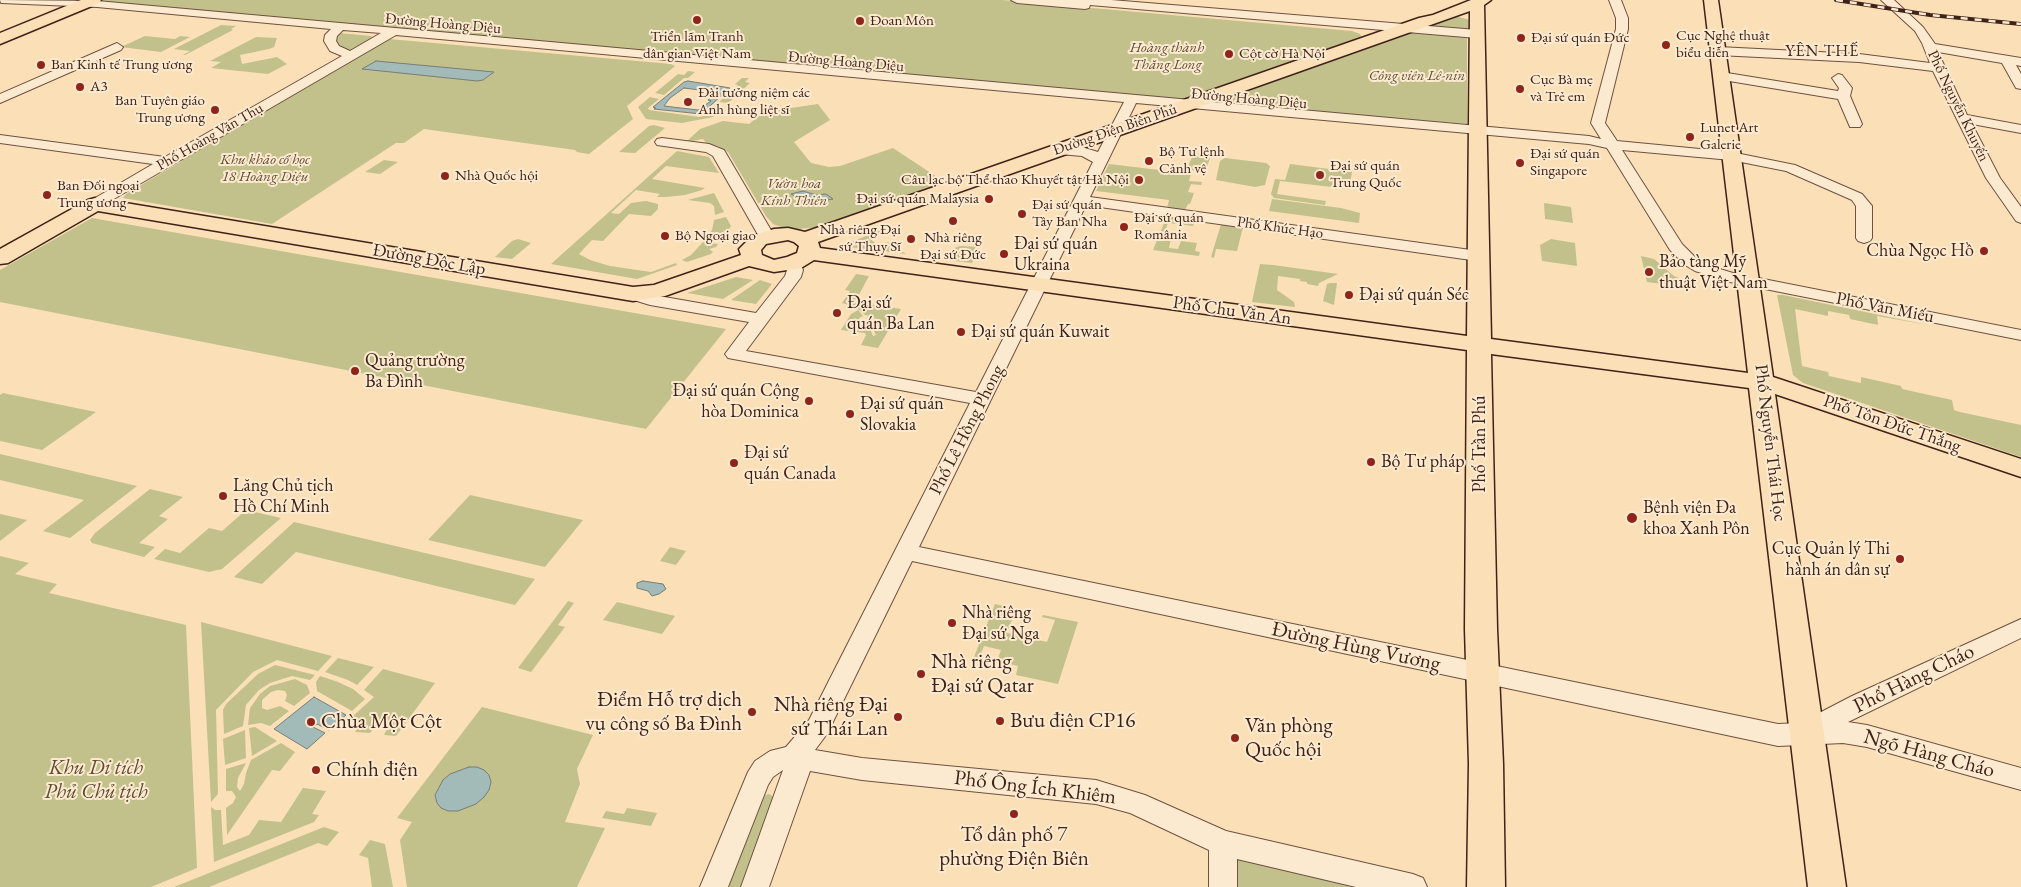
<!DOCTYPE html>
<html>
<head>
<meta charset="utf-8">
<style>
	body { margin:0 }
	canvas { display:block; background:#fbdfb7 }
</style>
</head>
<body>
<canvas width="2021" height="887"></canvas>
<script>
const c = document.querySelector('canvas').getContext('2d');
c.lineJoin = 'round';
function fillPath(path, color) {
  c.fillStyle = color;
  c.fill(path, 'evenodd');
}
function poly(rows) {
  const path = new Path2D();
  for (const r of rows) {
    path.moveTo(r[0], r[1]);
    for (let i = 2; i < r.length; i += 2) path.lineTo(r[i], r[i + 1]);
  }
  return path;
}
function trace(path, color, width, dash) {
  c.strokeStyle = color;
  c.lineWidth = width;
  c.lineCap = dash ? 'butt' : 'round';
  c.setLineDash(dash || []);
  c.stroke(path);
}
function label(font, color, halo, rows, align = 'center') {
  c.font = font + ' "EB Garamond",serif';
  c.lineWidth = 4;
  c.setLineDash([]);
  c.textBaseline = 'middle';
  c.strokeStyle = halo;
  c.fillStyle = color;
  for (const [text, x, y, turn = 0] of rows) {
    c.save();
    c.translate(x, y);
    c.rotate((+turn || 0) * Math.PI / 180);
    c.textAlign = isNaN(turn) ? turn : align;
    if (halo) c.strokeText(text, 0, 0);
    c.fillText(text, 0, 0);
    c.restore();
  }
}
const green = poly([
	[102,0,1002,0,1352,31,1360,34,1362,38,1181,100,102,2],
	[1455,16,1470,20,1470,29,1427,26],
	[221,25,236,26,231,29,233,30,185,55,183,55,190,51,174,49],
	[1410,32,1467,38,1467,124,1237,105,1230,103,1226,98],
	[339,33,371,36,373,38,349,51,335,42,334,35],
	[145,36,175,39,180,36,190,37,161,52,121,47],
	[256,37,277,38,274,47,269,49,240,55,242,64,277,57,287,64,268,74,211,68,221,62,210,61],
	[389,39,671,64,675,66,627,106,633,119,589,154,577,152,575,150,424,129,404,143,396,143,272,224,123,198,126,194,182,161,184,157],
	[688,71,695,72,688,78,684,78,664,95,655,93,678,74,684,75],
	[742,78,749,78,745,82,750,83,728,103,719,102,738,85,735,84],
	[650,97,659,99,648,108,649,110,699,117,704,116,715,106,723,107,713,117,682,123,646,119,638,107],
	[818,104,830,120,794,142,811,163,829,167,840,166,893,148,946,183,818,227,798,229,781,227,773,224,766,216,728,152,718,146,707,144,703,139,686,142,700,129,723,121,749,124,764,112],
	[654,125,665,128,635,153,619,152,649,126],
	[1213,150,1205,172,1192,170,1189,181,1202,182,1201,185,1191,184,1188,192,1194,193,1190,204,1188,204,1185,210,1167,208,1169,200,1096,191,1109,164,1185,173,1193,155],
	[677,151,709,157,719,173,666,166,652,179,705,188,702,190,685,195,666,197,657,197,660,194,636,190,611,213,619,214,631,203,646,201,658,204,658,209,651,216,629,214,603,241,592,240,579,254,590,260,610,266,651,272,676,263,677,265,637,279,551,264],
	[1225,158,1266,163,1270,166,1265,185,1255,187,1216,180,1220,161],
	[384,160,398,162,380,174,365,172],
	[1290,164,1352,172,1349,189,1280,181,1277,194,1326,201,1325,205,1274,198,1271,194,1275,179,1285,180],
	[714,193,724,212,715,215,714,206,710,203,688,200],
	[1272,199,1341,208,1360,213,1359,223,1269,211],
	[1544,203,1571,207,1573,223,1545,219],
	[1167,216,1195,220,1193,226,1168,223,1163,236,1171,238,1169,248,1178,249,1181,241,1197,243,1195,251,1200,252,1199,256,1153,250],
	[726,217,731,226,729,229,723,231,726,233,721,239,707,237,712,230,714,220],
	[92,218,109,221,726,329,646,429,0,302,0,270],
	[1221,224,1243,227,1237,251,1216,249,1214,258,1211,257],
	[883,229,886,231,869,238,879,246,888,242,906,254,842,246],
	[518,239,531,243,512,259,495,257,512,241],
	[1551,239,1575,243,1577,266,1542,261,1540,245],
	[703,242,718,244,716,247,709,249,713,252,711,254,687,262,682,260,691,255],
	[960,246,979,247,972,263,947,260,952,249],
	[1641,256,1654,259,1674,276,1689,282,1678,286,1647,282],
	[1260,264,1273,265,1338,274,1319,283,1318,286,1307,284,1307,282,1300,281,1300,279,1278,276,1277,290,1294,302,1295,307,1252,302],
	[856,274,869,276,855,302,901,309,878,348,861,345,866,335,865,333,841,330,851,314,858,310,863,316,859,318,860,322,868,324,873,336,876,335,870,324,875,321,874,317,865,315,856,307,842,303,850,291,845,290],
	[736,277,753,280,723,299,687,293],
	[760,280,772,284,756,304,731,300],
	[1330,283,1337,283,1334,305,1323,301,1327,284],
	[1777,295,1783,295,1928,325,1877,316,1878,325,1850,319,1849,315,1828,311,1828,316,1795,309,1802,366,1828,372,1829,376,1861,383,1861,377,1901,386,1902,389,1952,400,1954,410,1960,412,2021,425,2021,457,1803,383,1793,375],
	[3,393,96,412,42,450,0,441,0,395],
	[0,454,137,486,70,538,43,531,84,500,0,480],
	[150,489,183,497,159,516,168,519,139,543,155,547,144,557,92,543,90,540,95,533],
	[470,495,583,520,545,567,428,540],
	[246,510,281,518,222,569,209,572,154,559,165,549,180,553,209,528,222,531],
	[0,514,27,520,0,541],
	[294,522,535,579,515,605,296,552,262,584,234,577],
	[670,547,686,551,676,565,660,561],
	[0,556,29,563,15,574,57,584,49,593,186,625,197,868,151,887,0,887],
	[568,601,574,603,558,625,565,627,531,672,518,668],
	[617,602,675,616,662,634,603,620],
	[995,604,1030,612,1029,614,1015,611,1007,633,1047,642,1055,620,1042,617,1043,615,1078,622,1058,684,1016,675,1018,666,997,661,1001,650,984,646,979,658,974,657],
	[201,622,332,656,318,671,277,660,253,672,216,710,218,794,211,802],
	[338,658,374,667,357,685,348,680,325,672],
	[275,665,315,675,310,680,292,676,270,683,259,690,246,705,243,726,224,734,223,710,226,704,258,674],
	[383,669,435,683,396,736,384,735,388,727,375,726,370,733,355,732,362,722,353,716,374,697,364,690],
	[320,676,338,682,353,689,365,699,352,711,317,691,316,682],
	[295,679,307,685,310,693,294,706,285,701,287,695,285,691,278,690,271,692,262,700,262,708,267,710,280,706,289,711,270,726,261,723,248,725,250,708,260,694,270,686],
	[482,707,593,735,577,769,580,784,565,822,605,828,577,887,407,887,400,840,412,822,397,818],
	[255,727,277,741,252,756,249,728],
	[245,730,246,758,225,765,223,739],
	[281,743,295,752,280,771,272,770,227,835,226,808,233,803,236,797,232,791,226,791,226,769,246,763,238,778,237,787,240,791,244,784,246,773,251,760],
	[303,788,326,791,312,814,319,815,314,822,214,862,211,807,215,810,221,810,223,845,249,835,259,820,281,822],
	[769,794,774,797,741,887,726,887,762,796],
	[627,808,657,813,651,826,602,818,606,811,624,814],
	[324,827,339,832,327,846,318,843,209,887,174,887],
	[370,840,385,844,393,887,372,887,368,858,359,855],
	[1240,858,1376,887,1236,887,1236,862]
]);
const water = poly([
	[376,61,494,72,483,80,477,81,362,69,376,61],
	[688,81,730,88,701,114,654,109,656,108,653,107,684,82,688,81],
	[684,88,715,92,716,93,708,100,711,101,698,110,664,106,670,98,684,88],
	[803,191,816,195,826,194,833,199,823,201,803,201,791,194,803,191],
	[643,581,663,584,666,589,659,594,652,596,648,591,637,588,637,583,643,581],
	[314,697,346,715,329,730,317,724,313,727,325,733,307,749,274,729,314,697],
	[469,767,477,767,484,770,489,775,491,782,489,790,484,797,476,804,458,811,448,811,441,808,437,803,435,795,443,780,450,774,469,767]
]);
const minor = poly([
	[0,0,97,1,1589,136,1601,139,1591,123,1616,29,1616,18,1609,0,1621,0,1628,18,1628,29,1605,123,1617,141,1731,152,1795,165,1862,194,1872,206,1872,238,1870,241,1864,243,1858,241,1856,238,1856,206,1852,200,1786,171,1731,160,1622,150,1682,244,1697,259,1707,265,1733,273,2021,330,2021,340,1730,282,1695,271,1685,265,1670,250,1607,148,1589,144,1136,103,1090,197,1478,251,1484,253,1486,256,1484,259,1478,261,1086,205,919,547,1778,724,1800,723,1852,696,2021,619,2021,638,1848,722,1867,725,2021,768,2021,790,1867,747,1843,743,1778,746,912,561,827,734,815,750,862,758,1096,780,1145,795,1226,831,1413,874,1423,878,1427,887,1356,887,1237,859,1237,887,1209,887,1209,850,1130,813,1096,804,862,780,810,771,769,887,741,887,783,770,773,777,768,785,728,887,700,887,748,772,755,761,770,751,786,747,809,720,970,403,728,358,725,354,749,322,650,305,627,298,624,294,627,290,633,289,653,295,756,313,785,276,787,270,785,263,787,260,799,260,803,270,801,277,746,351,976,392,1093,162,1082,156,1059,154,1054,153,1052,150,1054,147,1059,146,1085,148,1098,152,1124,102,396,35,100,207,95,209,90,207,87,204,90,201,153,164,0,143,0,135,165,157,342,56,330,51,324,41,325,35,331,29,97,7,1,3,0,0],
	[343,30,381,33,350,51,339,46,336,41,337,36,343,30],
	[1011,0,1111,0,1477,30,1483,34,1477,38,1090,5,1089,8,1085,9,1017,3,1011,0],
	[1881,0,1894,0,1923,27,1935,44,2021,58,2021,66,2016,65,2021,74,2021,89,2016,88,2002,63,1938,52,1967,115,2021,125,2021,133,1972,124,2000,178,2021,207,2021,223,2016,221,1986,178,1933,71,1859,62,1718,55,1712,51,1718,47,1859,54,1930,63,1922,43,1915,31,1881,0],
	[117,43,123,47,121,50,0,103,0,94,117,43],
	[1721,72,1838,91,1839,88,1832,78,1838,74,1842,75,1852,88,1850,96,1862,124,1860,127,1850,127,1838,99,1717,79,1715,76,1717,73,1721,72],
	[662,138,709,144,724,150,775,237,773,240,761,240,713,156,706,152,657,145,655,142,657,139,662,138]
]);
const major = poly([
	[81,0,101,0,99,3,0,44,0,33,81,0],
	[1471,0,1491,0,1484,5,1491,339,1748,373,1704,0,1718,0,1773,377,2021,459,2021,477,1775,394,1846,887,1808,887,1749,388,1491,354,1497,629,1503,764,1505,887,1467,887,1469,764,1465,629,1467,350,814,260,801,268,774,272,749,266,665,296,633,301,98,211,8,263,0,264,0,249,88,200,95,198,633,287,654,285,741,255,739,249,752,236,774,229,788,228,805,232,1419,18,1433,15,1471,0],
	[1470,11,1467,336,820,248,818,242,1470,11],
	[788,240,794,242,799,246,797,253,787,257,774,260,762,255,761,250,766,244,788,240]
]);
const rail = poly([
	[1836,0,1930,15,2021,24]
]);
const markers = [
	[697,20,5,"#8f2418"],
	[860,21,5,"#8f2418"],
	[1521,38,5,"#8f2418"],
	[1666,45,5,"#8f2418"],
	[1229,54,5,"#8f2418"],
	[41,65,5,"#8f2418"],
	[80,87,5,"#8f2418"],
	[1520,89,5,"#8f2418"],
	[688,102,5,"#8f2418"],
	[215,110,5,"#8f2418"],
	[1690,137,5,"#8f2418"],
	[1149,161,5,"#8f2418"],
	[1520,163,5,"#8f2418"],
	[1320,175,5,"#8f2418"],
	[445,176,5,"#8f2418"],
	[1139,180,5,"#8f2418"],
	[47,195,5,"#8f2418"],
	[989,199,5,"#8f2418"],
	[1022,214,5,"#8f2418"],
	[953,221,5,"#8f2418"],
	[1124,227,5,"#8f2418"],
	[665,236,5,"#8f2418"],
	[911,239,5,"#8f2418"],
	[1984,251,5,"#8f2418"],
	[1004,254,5,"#8f2418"],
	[1649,272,5,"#8f2418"],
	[1349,295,5,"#8f2418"],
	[837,313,5,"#8f2418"],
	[961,332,5,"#8f2418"],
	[355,371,5,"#8f2418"],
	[809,401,5,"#8f2418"],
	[850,414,5,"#8f2418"],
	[1371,462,5,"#8f2418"],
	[734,463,5,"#8f2418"],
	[223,496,5,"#8f2418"],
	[1632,518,6,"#8f2418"],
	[1900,559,5,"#8f2418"],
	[952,623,5,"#8f2418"],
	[921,674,5,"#8f2418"],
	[752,712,5,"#8f2418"],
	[898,717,5,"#8f2418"],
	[1000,721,5,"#8f2418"],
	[311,722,5,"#8f2418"],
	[1235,738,5,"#8f2418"],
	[316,770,5,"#8f2418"],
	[1014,814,5,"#8f2418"]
];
const farPoinames = [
	["Đoan Môn",870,21],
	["Cục Nghệ thuật",1676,36],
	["biểu diễn",1676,53],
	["Triển lãm Tranh",697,37,"center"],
	["dân gian Việt Nam",697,54,"center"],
	["Đại sứ quán Đức",1531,38],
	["Cột cờ Hà Nội",1239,54],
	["Ban Kinh tế Trung ương",51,65],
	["Cục Bà mẹ",1530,80],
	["và Trẻ em",1530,97],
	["A3",90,87],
	["Đài tưởng niệm các",698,93],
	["Anh hùng liệt sĩ",698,110],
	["Ban Tuyên giáo",205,101,"right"],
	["Trung ương",205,118,"right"],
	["Lunet Art",1700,128],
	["Galerie",1700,145],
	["Bộ Tư lệnh",1159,152],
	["Cảnh vệ",1159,169],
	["Đại sứ quán",1530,154],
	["Singapore",1530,171],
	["Đại sứ quán",1330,166],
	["Trung Quốc",1330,183],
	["Nhà Quốc hội",455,176],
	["Câu lạc bộ Thể thao Khuyết tật Hà Nội",1129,180,"right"],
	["Ban Đối ngoại",57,186],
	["Trung ương",57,203],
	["Đại sứ quán Malaysia",979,199,"right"],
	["Đại sứ quán",1032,205],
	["Tây Ban Nha",1032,222],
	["Đại sứ quán",1134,218],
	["România",1134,235],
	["Nhà riêng Đại",901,230,"right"],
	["sứ Thụy Sĩ",901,247,"right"],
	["Bộ Ngoại giao",675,236],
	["Nhà riêng",953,238,"center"],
	["Đại sứ Đức",953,255,"center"]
];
const farStreetnames = [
	["Đường Hoàng Diệu",443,24,5],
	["Đường Hoàng Diệu",846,62,5],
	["Đường Hoàng Diệu",1249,99,5],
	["Phố Nguyễn Khuyến",1958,106,64],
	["Đường Điện Biên Phủ",1115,130,-19],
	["Phố Hoàng Văn Thụ",210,137,-30],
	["Phố Khúc Hạo",1280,228,8]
];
const farParknames = [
	["Hoàng thành",1167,48],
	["Thăng Long",1167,65],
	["Công viên Lê-nin",1417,76],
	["Khu khảo cổ học",265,160],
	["18 Hoàng Diệu",265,177],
	["Vườn hoa",794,184],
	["Kính Thiên",794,201]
];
const farNeighbourhoodnames = [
	["YÊN THẾ",1822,52]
];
const poiNames = [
	["Đại sứ quán",1014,244],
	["Ukraina",1014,265],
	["Chùa Ngọc Hồ",1974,251,"right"],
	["Bảo tàng Mỹ",1659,262],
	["thuật Việt Nam",1659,283],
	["Đại sứ quán Séc",1359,295],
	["Đại sứ",847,303],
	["quán Ba Lan",847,324],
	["Đại sứ quán Kuwait",971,332],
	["Quảng trường",365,361],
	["Ba Đình",365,382],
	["Đại sứ quán Cộng",799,391,"right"],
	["hòa Dominica",799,412,"right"],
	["Đại sứ quán",860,404],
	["Slovakia",860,425],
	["Đại sứ",744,453],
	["quán Canada",744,474],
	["Bộ Tư pháp",1381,462],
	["Lăng Chủ tịch",233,486],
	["Hồ Chí Minh",233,507],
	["Bệnh viện Đa",1643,508],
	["khoa Xanh Pôn",1643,529],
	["Cục Quản lý Thi",1890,549,"right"],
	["hành án dân sự",1890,570,"right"],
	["Nhà riêng",962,613],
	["Đại sứ Nga",962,634]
];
const streetNames = [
	["Đường Độc Lập",429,260,10],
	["Phố Văn Miếu",1885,308,11],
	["Phố Chu Văn An",1232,311,8],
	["Phố Tôn Đức Thắng",1892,424,19],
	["Phố Lê Hồng Phong",967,430,-63],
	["Phố Nguyễn Thái Học",1770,443,83],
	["Phố Trần Phú",1480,444,-90]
];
const nearStreetnames = [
	["Đường Hùng Vương",1356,647,12],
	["Phố Hàng Cháo",1914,679,-26],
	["Ngõ Hàng Cháo",1929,754,15],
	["Phố Ông Ích Khiêm",1035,788,7]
];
const nearPoinames = [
	["Nhà riêng",931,662],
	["Đại sứ Qatar",931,686],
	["Điểm Hỗ trợ dịch",742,700,"right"],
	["vụ công số Ba Đình",742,724,"right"],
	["Nhà riêng Đại",888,705,"right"],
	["sứ Thái Lan",888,729,"right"],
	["Bưu điện CP16",1010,721],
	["Chùa Một Cột",321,722],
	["Văn phòng",1245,726],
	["Quốc hội",1245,750],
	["Chính điện",326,770],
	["Tổ dân phố 7",1014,835,"center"],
	["phường Điện Biên",1014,859,"center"]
];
const nearParknames = [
	["Khu Di tích",96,768],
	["Phủ Chủ tịch",96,792]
];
fillPath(green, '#c2c18c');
fillPath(water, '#a2bab8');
trace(water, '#7a7d78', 1);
trace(minor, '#6e5140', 2);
trace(major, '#3f2218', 3);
fillPath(minor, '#fcead0');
fillPath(major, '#fbdfb7');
trace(rail, '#3f2218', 4);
trace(rail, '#fcead0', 2.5, [7]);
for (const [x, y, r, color] of markers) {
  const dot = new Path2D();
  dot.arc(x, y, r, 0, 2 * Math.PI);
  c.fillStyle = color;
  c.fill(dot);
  trace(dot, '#fcead0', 2);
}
label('15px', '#3f2218', '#fcead0', farPoinames, 'left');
label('15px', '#3f2218', '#fcead0', farStreetnames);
label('italic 15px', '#604a35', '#fcead0', farParknames);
c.letterSpacing = '1px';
label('16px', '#3f2218', '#fcead0', farNeighbourhoodnames);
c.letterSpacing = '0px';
label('18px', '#3f2218', '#fcead0', poiNames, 'left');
label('18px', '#3f2218', '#fcead0', streetNames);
label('21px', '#3f2218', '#fcead0', nearStreetnames);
label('21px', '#3f2218', '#fcead0', nearPoinames, 'left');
label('italic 21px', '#604a35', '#fcead0', nearParknames);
</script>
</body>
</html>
